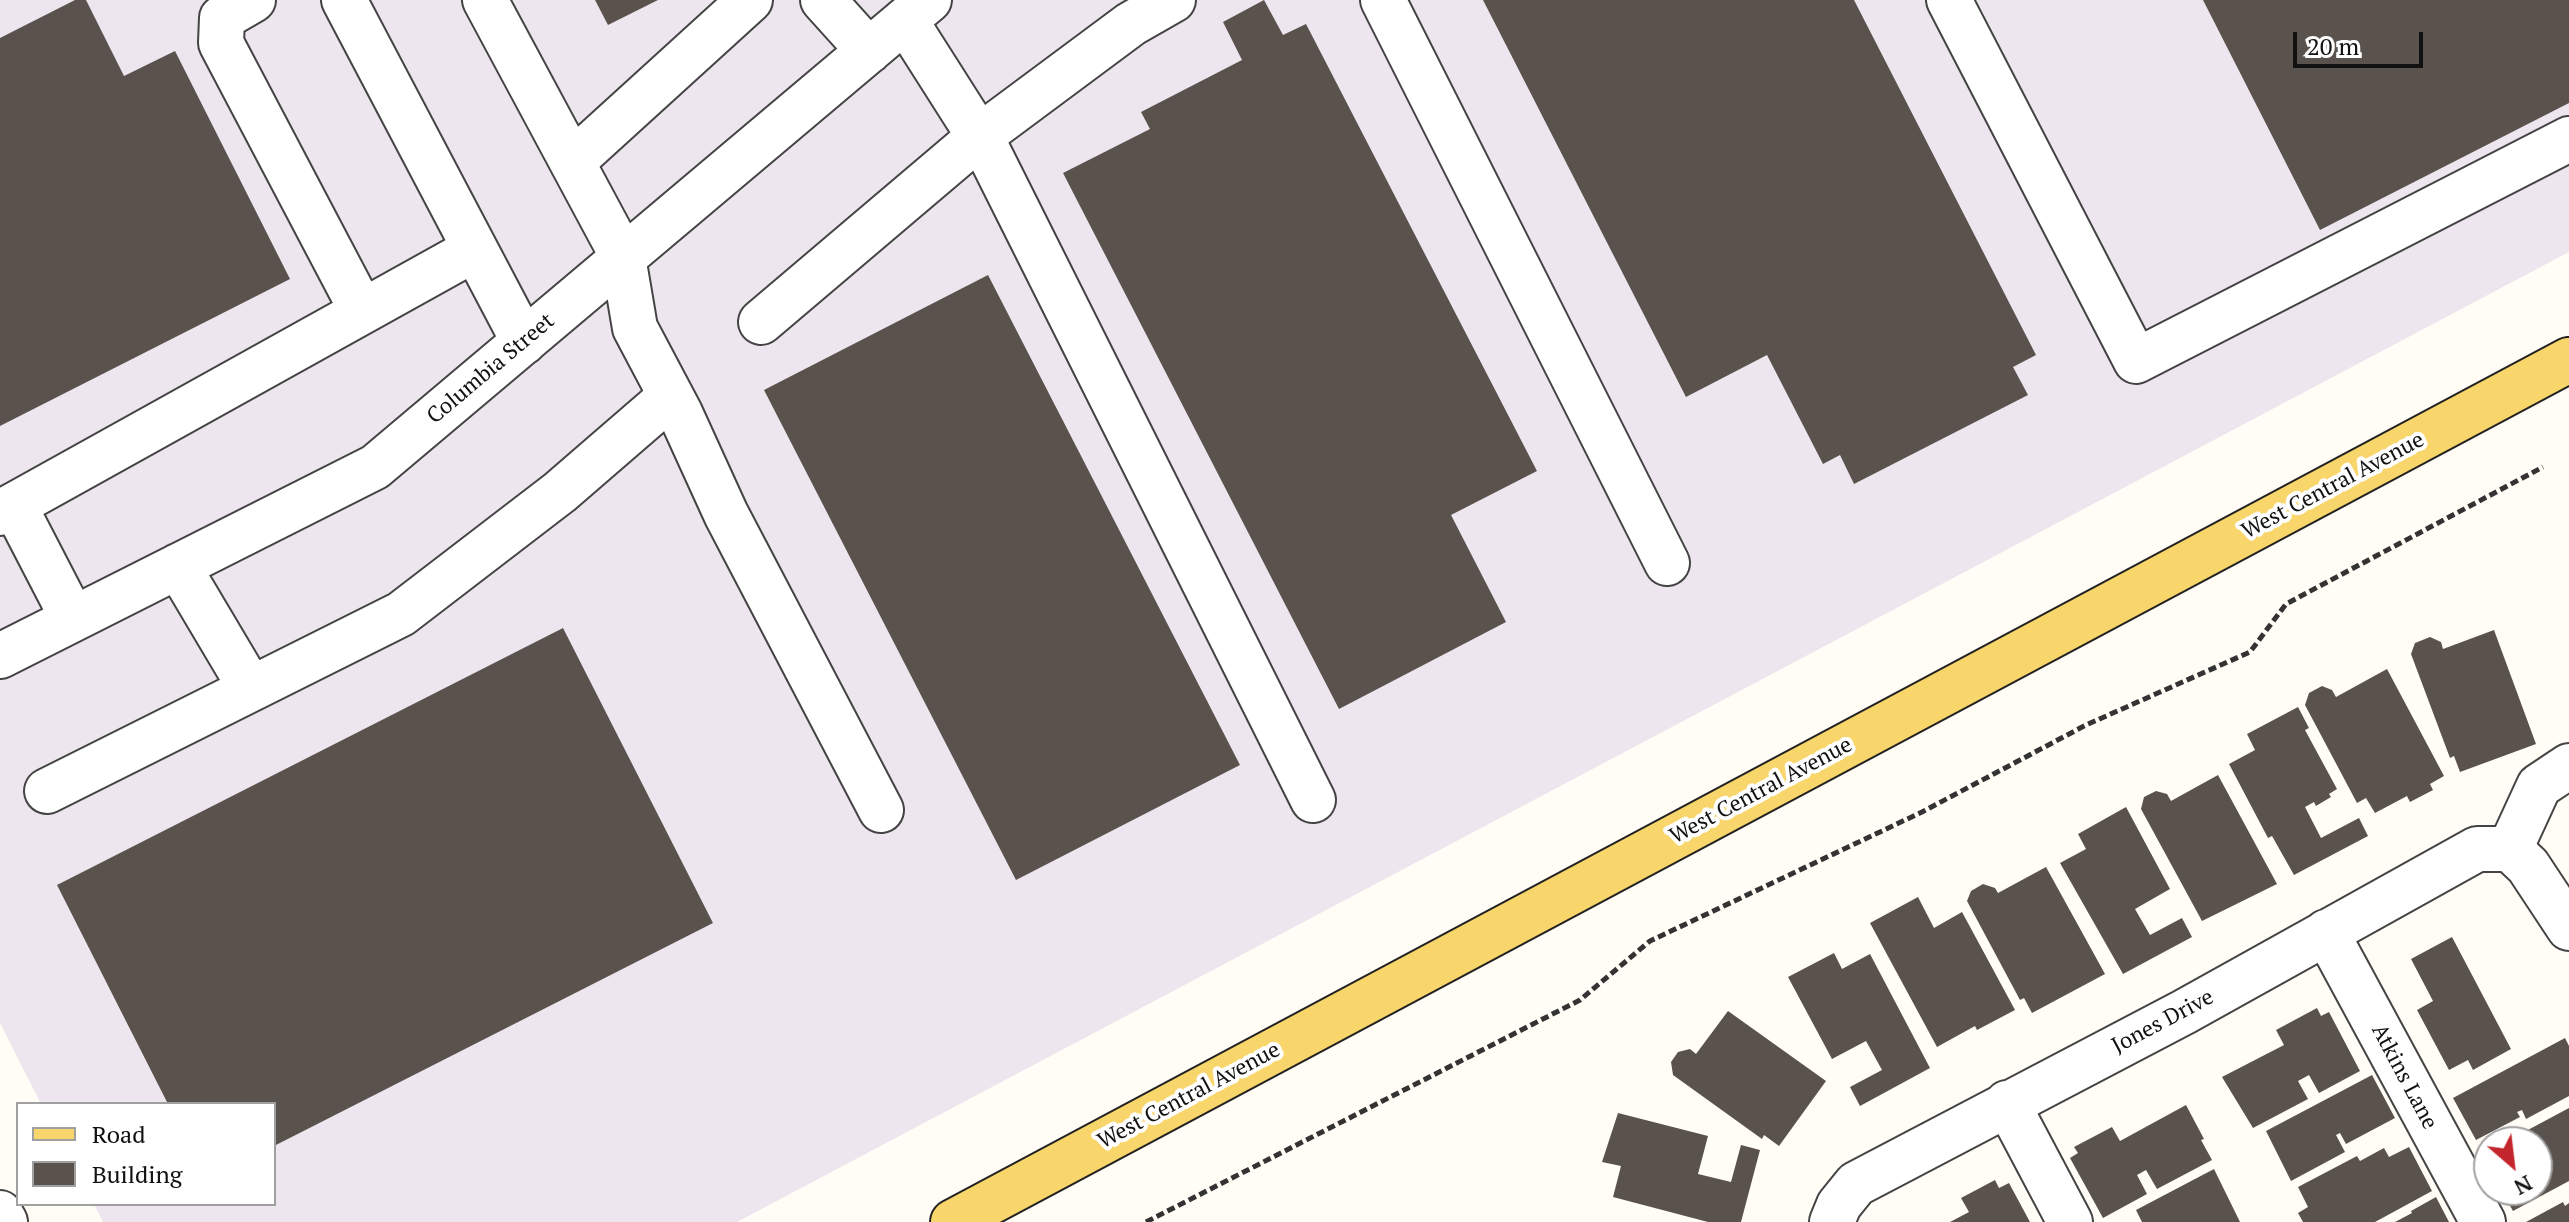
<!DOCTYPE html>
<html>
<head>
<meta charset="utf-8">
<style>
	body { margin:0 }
	#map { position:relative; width:2569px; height:1222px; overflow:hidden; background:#fffdf5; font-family:"PT Serif",serif }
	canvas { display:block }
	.legend { position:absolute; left:16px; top:1102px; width:260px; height:104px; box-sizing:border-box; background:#fff; border:2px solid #a0a0a0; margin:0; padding:10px 14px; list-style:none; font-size:24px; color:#111 }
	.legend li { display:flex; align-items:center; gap:16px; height:40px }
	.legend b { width:40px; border:2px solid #a0a0a0 }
	.north { position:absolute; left:2473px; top:1126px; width:80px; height:80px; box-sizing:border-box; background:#fff; border:2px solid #a0a0a0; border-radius:50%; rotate:152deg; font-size:22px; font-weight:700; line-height:32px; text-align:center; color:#111 }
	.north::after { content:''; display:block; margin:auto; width:28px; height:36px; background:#c4262e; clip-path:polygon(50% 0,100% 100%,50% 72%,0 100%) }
	.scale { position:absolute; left:2293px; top:32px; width:130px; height:36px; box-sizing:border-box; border:4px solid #111; border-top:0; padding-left:10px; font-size:24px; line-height:28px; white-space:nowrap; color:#111; -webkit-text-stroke:6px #fff; paint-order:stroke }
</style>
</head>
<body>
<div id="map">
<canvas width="2569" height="1222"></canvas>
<ul class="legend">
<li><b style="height:10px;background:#f9d66b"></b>Road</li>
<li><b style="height:22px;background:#5a524d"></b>Building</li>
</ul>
<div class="north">N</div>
<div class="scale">20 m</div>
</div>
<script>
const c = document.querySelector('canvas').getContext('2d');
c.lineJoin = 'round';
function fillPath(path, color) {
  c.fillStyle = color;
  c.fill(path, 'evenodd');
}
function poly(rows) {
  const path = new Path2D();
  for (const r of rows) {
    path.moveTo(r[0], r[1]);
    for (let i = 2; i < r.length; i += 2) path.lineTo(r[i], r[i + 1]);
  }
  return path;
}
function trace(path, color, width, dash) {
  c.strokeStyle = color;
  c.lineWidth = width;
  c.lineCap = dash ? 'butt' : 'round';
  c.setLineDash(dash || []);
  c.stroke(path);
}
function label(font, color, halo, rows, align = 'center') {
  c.font = font + ' "PT Serif",serif';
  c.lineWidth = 8;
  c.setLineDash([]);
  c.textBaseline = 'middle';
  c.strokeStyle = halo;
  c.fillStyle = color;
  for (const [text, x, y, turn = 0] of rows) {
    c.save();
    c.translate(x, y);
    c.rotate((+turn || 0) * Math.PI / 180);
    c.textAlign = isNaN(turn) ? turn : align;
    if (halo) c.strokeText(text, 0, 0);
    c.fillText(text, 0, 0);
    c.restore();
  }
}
const industrial = poly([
	[0,0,2569,0,2569,252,737,1222,103,1222,94,1204,274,1204,274,1104,41,1104,0,1023]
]);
const building = poly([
	[75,0,86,0,124,76,175,51,290,279,0,426,0,38],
	[595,0,658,0,608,25],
	[1264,0,1283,35,1306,24,1537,471,1451,515,1506,622,1339,709,1063,173,1150,129,1141,112,1242,60,1223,22],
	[1483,0,1854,0,2036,355,2013,367,2028,395,1854,484,1840,455,1823,464,1767,355,1686,397],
	[2203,0,2569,0,2569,103,2320,230],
	[988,275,1240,765,1016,880,764,390],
	[563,628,713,923,274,1146,274,1104,168,1104,57,885],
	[2494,630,2536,744,2460,772,2454,756,2450,758,2411,654,2415,643,2430,637,2441,642,2443,649],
	[2387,669,2444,776,2430,784,2433,790,2410,802,2407,796,2375,813,2366,798,2357,803,2305,705,2309,693,2322,686,2332,690,2336,697],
	[2298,707,2309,728,2305,730,2337,789,2329,794,2331,797,2316,806,2314,802,2305,807,2321,838,2359,818,2368,836,2294,875,2272,836,2268,838,2229,764,2255,750,2247,734],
	[2218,775,2277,884,2202,921,2141,809,2144,797,2156,791,2167,794,2171,801],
	[2126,807,2170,889,2135,909,2150,935,2182,918,2192,937,2123,974,2060,863,2086,849,2078,834],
	[2046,867,2105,974,2032,1013,2024,998,2020,1000,1967,901,1971,891,1983,884,1995,888,1998,893],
	[1918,897,1934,928,1962,912,2015,1010,1977,1030,1975,1026,1937,1047,1870,923],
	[2452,937,2511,1049,2473,1070,2468,1060,2449,1070,2417,1010,2433,1001,2411,959],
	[1834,953,1842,969,1870,954,1930,1068,1860,1106,1850,1087,1882,1070,1866,1041,1832,1059,1788,977],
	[2317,1008,2321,1016,2329,1012,2360,1071,2319,1093,2309,1075,2298,1081,2308,1099,2253,1128,2222,1077,2284,1045,2276,1030],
	[1728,1011,1826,1081,1779,1146,1764,1135,1762,1139,1673,1075,1671,1062,1678,1052,1690,1049,1696,1054],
	[2565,1038,2569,1046,2569,1096,2526,1119,2522,1110,2517,1112,2520,1117,2476,1140,2453,1098],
	[2372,1075,2395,1118,2346,1144,2340,1133,2336,1135,2345,1152,2291,1181,2266,1131],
	[2186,1105,2204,1139,2201,1140,2212,1160,2157,1189,2146,1170,2137,1175,2147,1194,2103,1218,2070,1158,2078,1153,2074,1147,2112,1127,2120,1141],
	[2569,1108,2569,1181,2513,1211,2501,1190,2537,1190,2537,1142,2532,1142,2526,1131],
	[1618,1113,1708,1136,1698,1174,1731,1182,1741,1145,1760,1150,1741,1222,1708,1222,1613,1197,1621,1166,1602,1162],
	[2409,1147,2432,1191,2375,1222,2303,1222,2298,1213,2308,1207,2298,1187,2357,1156,2360,1161,2384,1148,2389,1157],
	[2214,1169,2240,1222,2142,1222,2136,1210],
	[1995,1180,1999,1188,2009,1183,2030,1222,1950,1222,1969,1212,1961,1198],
	[2436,1197,2449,1222,2395,1222,2412,1213,2411,1211],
	[2563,1202,2565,1206,2569,1203,2569,1222,2526,1222]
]);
const path = poly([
	[1146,1222,1580,1000,1650,941,1922,812,2086,725,2250,652,2286,604,2543,467]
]);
const minor = poly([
	[253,0,222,18,221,43,362,311],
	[344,0,524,342],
	[485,0,623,257,635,328,680,413,726,514,881,810],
	[823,0,869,51],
	[1383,0,1667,563],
	[1949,0,2136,361,2569,139],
	[905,20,987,149,1313,800],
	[572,162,750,0],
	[761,322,979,137,1131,24,1173,0],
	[14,505,73,619],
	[0,513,475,249],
	[178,566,251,689,401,614,560,492,671,396],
	[0,656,375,467,929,0],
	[47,791,251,689],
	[2510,849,2539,786,2569,766],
	[2510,849,2528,866,2569,928],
	[2326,932,2483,1222],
	[2007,1103,2070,1222],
	[0,1213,5,1222],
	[1832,1222,1839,1205,1856,1184,2184,1012,2477,849,2510,849]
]);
const major = poly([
	[953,1222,2569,360]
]);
const streetNames = [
	["Columbia Street",491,369,-40],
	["West Central Avenue",2333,486,-28],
	["West Central Avenue",1761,791,-28],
	["Jones Drive",2163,1022,-28],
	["Atkins Lane",2404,1077,62],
	["West Central Avenue",1189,1096,-28]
];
fillPath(industrial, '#eee6ef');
fillPath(building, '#5a524d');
trace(minor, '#444', 48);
trace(major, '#222', 48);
trace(path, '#333', 5, [8, 4]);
trace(minor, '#fff', 44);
trace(major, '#f9d66b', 44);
label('22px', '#111', '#fff', streetNames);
</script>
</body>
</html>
